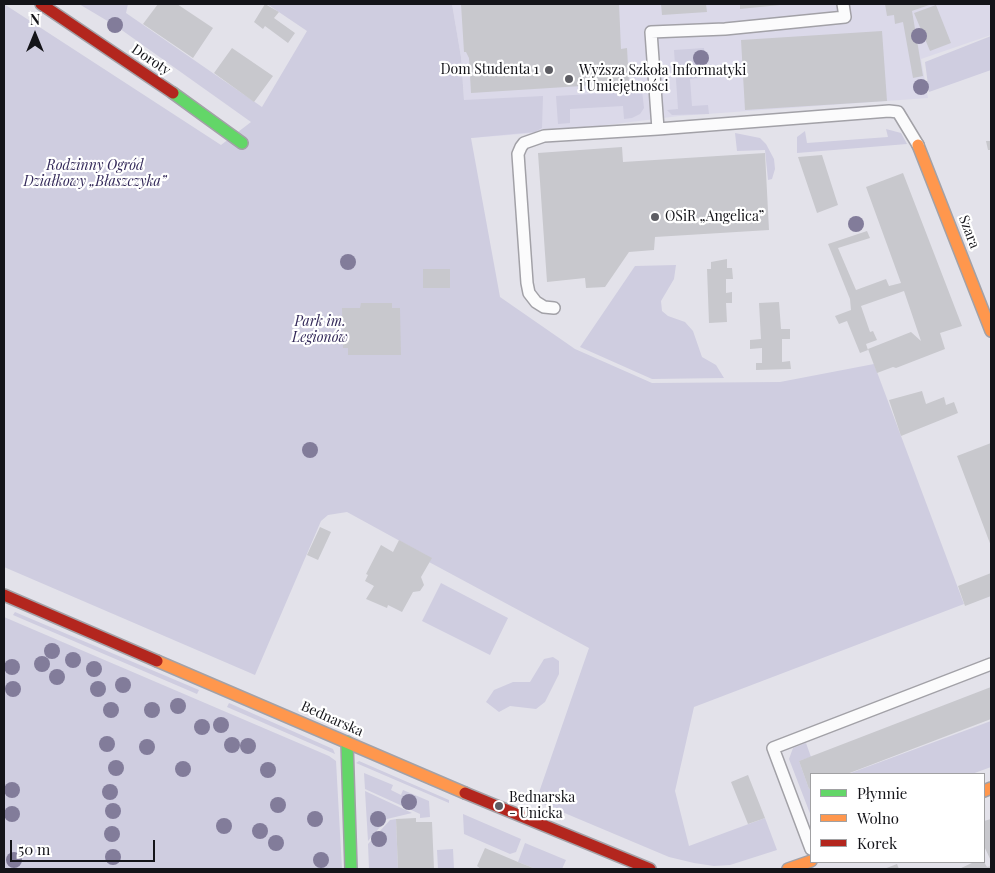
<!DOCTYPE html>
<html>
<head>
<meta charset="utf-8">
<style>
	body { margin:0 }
	#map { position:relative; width:995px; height:873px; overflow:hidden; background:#e3e2ea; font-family:"Playfair Display",serif }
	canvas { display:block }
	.frame { position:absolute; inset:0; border:5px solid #141419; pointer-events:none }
	.legend { position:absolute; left:810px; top:773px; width:175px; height:90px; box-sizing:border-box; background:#fff; border:1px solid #a1a1a3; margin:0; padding:6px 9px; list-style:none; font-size:15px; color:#141419 }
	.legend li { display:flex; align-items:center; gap:10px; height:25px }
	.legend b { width:25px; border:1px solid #a1a1a3 }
	.north { position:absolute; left:10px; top:10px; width:50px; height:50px; -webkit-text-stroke:4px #fff; paint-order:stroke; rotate:0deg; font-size:14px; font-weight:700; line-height:20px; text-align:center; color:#141419 }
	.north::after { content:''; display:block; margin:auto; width:18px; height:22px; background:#141419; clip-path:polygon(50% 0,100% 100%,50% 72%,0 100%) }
	.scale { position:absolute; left:10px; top:840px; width:145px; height:22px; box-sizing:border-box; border:2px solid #141419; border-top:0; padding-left:6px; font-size:15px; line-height:18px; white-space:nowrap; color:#141419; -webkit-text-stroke:4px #fff; paint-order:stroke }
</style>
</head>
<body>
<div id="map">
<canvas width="995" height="873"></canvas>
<div class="frame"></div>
<ul class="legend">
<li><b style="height:6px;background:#63d668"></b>Płynnie</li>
<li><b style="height:6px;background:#ff974d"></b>Wolno</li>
<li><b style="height:6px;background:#b3261e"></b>Korek</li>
</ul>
<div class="north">N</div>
<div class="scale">50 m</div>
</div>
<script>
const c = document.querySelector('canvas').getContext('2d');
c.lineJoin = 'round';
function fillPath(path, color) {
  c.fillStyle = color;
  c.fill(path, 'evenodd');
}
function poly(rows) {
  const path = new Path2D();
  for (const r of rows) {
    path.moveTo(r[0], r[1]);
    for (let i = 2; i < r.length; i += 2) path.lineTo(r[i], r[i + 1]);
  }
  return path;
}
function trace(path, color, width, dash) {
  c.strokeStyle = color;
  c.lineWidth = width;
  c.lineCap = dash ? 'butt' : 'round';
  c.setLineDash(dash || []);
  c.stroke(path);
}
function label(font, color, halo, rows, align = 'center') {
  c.font = font + ' "Playfair Display",serif';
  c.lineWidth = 4.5;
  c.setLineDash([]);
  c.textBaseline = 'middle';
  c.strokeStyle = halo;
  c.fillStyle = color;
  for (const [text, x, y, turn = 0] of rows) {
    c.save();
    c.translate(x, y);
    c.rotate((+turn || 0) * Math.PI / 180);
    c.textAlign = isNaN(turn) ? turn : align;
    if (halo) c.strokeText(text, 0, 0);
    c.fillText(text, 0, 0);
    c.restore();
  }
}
const built = poly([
	[452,4,911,4,912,11,931,4,991,4,991,35,921,59,928,98,679,116,559,131,471,138,464,100,461,57]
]);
const green = poly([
	[4,4,221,145,251,122,116,26,79,4,128,4,126,13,262,107,307,31,267,4,452,4,461,57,464,100,543,96,542,128,535,132,471,138,500,297,575,349,652,383,780,382,874,364,964,604,694,707,675,791,689,846,765,818,777,850,730,865,714,866,694,863,669,857,536,801,589,648,429,562,431,558,347,512,328,515,321,521,255,675,4,567],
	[991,36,991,70,929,92,925,62],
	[704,48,706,77,690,79,692,106,708,105,709,114,672,115,667,110,678,109,674,50],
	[642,91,644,108,640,114,632,118,624,119,623,106,570,109,570,123,558,124,556,96],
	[886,129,901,133,907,144,797,153,797,137,805,131,807,143,888,137],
	[735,133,760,138,766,144,774,159,775,169,772,179,768,180,765,150,737,151],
	[676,265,674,279,661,301,662,311,668,316,685,322,693,331,702,357,716,365,724,378,652,379,580,347,635,266],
	[441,583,508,618,490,655,422,621],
	[15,612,199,690,197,694,13,615],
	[4,617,329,756,336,761,342,869,4,869],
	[553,657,559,661,559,674,545,702,536,709,510,706,499,712,486,702,494,690,513,682,530,682,544,659],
	[229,703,333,749,335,754,227,707],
	[991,721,991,767,972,774,848,774],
	[806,743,811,757,799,761,809,789,811,788,811,816,789,759,793,748],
	[359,761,449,800,449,803,356,763],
	[364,773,393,785,391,790,401,795,403,790,429,801,430,817,420,818,420,814,365,789],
	[365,791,412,813,387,819,368,841],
	[463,814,521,839,516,852,510,854,464,834],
	[396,819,398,869,369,869,368,844,390,820],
	[525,843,566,860,562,869,536,869,518,862],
	[453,849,454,869,438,869,437,850]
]);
const building = poly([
	[158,4,177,4,213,28,193,58,143,24],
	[265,4,279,12,274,18,295,33,288,43,265,26,263,29,254,22],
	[461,4,619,4,621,49,627,48,629,83,471,93,469,58,466,52,464,52],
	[661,4,706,4,707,12,662,15],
	[740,4,780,4,780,5,740,9],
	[885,4,932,4,912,11,923,76,913,78,903,22,895,24,894,15,887,16],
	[936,5,951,43,930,51,914,13],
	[882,31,887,101,745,110,741,40],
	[232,48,273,76,254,102,214,73],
	[986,141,991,141,991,150,988,150],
	[622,147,623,162,765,153,769,230,655,237,654,250,629,252,605,287,586,288,585,278,547,282,538,153],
	[822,155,838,205,817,213,798,157],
	[903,173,962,326,940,333,945,349,896,368,893,367,877,373,868,349,911,332,921,341,904,291,861,306,870,332,873,331,877,340,866,344,868,350,860,353,847,321,839,324,835,316,851,310,850,299,828,244,867,231,870,238,838,248,856,290,886,279,889,286,901,283,866,187],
	[727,259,727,268,732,268,733,279,726,279,726,293,732,292,732,303,726,303,727,322,709,323,707,269,711,269,711,262],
	[423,269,450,269,450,288,423,288],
	[779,302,781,329,790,329,790,339,782,339,782,362,790,361,791,369,756,370,756,363,762,363,762,348,750,349,750,340,761,339,759,303],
	[361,303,392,303,392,308,400,308,401,355,348,355,348,348,343,348,342,308,360,308],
	[922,391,926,404,944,397,946,405,954,402,958,413,901,436,889,400],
	[991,443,991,546,957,456],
	[320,527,331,532,318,560,307,555],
	[399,540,432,558,421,577,424,585,420,591,413,592,402,612,388,605,387,608,366,599,374,586,365,581,368,575,366,574,381,545,393,552],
	[991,573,991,596,965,606,958,586],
	[991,687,991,719,847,774,811,774,811,788,809,789,799,761],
	[748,775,765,818,748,824,731,782],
	[416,818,416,822,432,822,434,869,398,869,396,819],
	[991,819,991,861,984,846,984,821],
	[485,848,518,862,536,869,481,869,477,866],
	[974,862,984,862,987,867,991,866,991,869,959,869],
	[897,864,899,869,884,869]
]);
const lane = poly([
	[843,4,845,17,725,29,651,32,658,129,889,111,898,112,918,145],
	[554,308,544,307,536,302,529,293,527,283,518,154,521,147,524,143,544,136,658,129],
	[811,849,773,748,991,664]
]);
const fast = poly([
	[173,93,242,143],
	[347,742,351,869]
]);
const slow = poly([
	[918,145,991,331],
	[157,661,465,793],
	[984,791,991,788],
	[788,869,811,861]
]);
const jam = poly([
	[41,4,173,93],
	[4,595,157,661],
	[465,793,650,869]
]);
const trees = [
	[115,25],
	[919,36],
	[701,58],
	[921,87],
	[856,224],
	[348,262],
	[310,450],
	[52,651],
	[73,660],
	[42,664],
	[12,667],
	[94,669],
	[57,677],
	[123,685],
	[13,689],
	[98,689],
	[178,706],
	[111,710],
	[152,710],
	[221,725],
	[202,727],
	[107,744],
	[232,745],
	[248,746],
	[147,747],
	[116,768],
	[183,769],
	[268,770],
	[12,790],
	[110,792],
	[409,802],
	[278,805],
	[113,811],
	[12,814],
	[315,819],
	[378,819],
	[224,826],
	[260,831],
	[112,834],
	[379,839],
	[276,843],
	[113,857],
	[14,860],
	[321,860]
];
const markers = [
	[549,70,5,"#5c5c62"],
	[569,79,5,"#5c5c62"],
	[655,217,5,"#5c5c62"],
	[499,806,5,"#5c5c62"]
];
const streetNames = [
	["Doroty",151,60,34],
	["Szara",969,232,69],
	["Bednarska",332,719,24]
];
const poiNames = [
	["Dom Studenta 1",539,70,"right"],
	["Wyższa Szkoła Informatyki",579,71],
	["i Umiejętności",579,87],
	["OSiR „Angelica”",665,217],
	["Bednarska",509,798],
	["- Unicka",509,814]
];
const parkNames = [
	["Rodzinny Ogród",95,166],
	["Działkowy „Błaszczyka”",95,182],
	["Park im.",320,322],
	["Legionów",320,338]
];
fillPath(built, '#dbd9e9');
fillPath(green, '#cfcde0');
fillPath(building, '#c8c8cd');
trace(lane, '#a2a1a7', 14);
trace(fast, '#a2a1a7', 14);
trace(slow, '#a2a1a7', 14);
trace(jam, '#a2a1a7', 14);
trace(lane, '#fbfbfc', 11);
trace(fast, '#63d668', 11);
trace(slow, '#ff974d', 11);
trace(jam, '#b3261e', 11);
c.fillStyle = '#827c9a';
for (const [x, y] of trees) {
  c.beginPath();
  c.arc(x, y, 8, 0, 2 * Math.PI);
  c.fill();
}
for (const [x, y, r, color] of markers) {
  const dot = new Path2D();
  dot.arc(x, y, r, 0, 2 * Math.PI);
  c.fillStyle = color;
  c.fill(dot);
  trace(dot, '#fff', 2);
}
label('14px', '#141419', '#fff', streetNames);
label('14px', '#141419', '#fff', poiNames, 'left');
label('italic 14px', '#332959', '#fff', parkNames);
</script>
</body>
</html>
